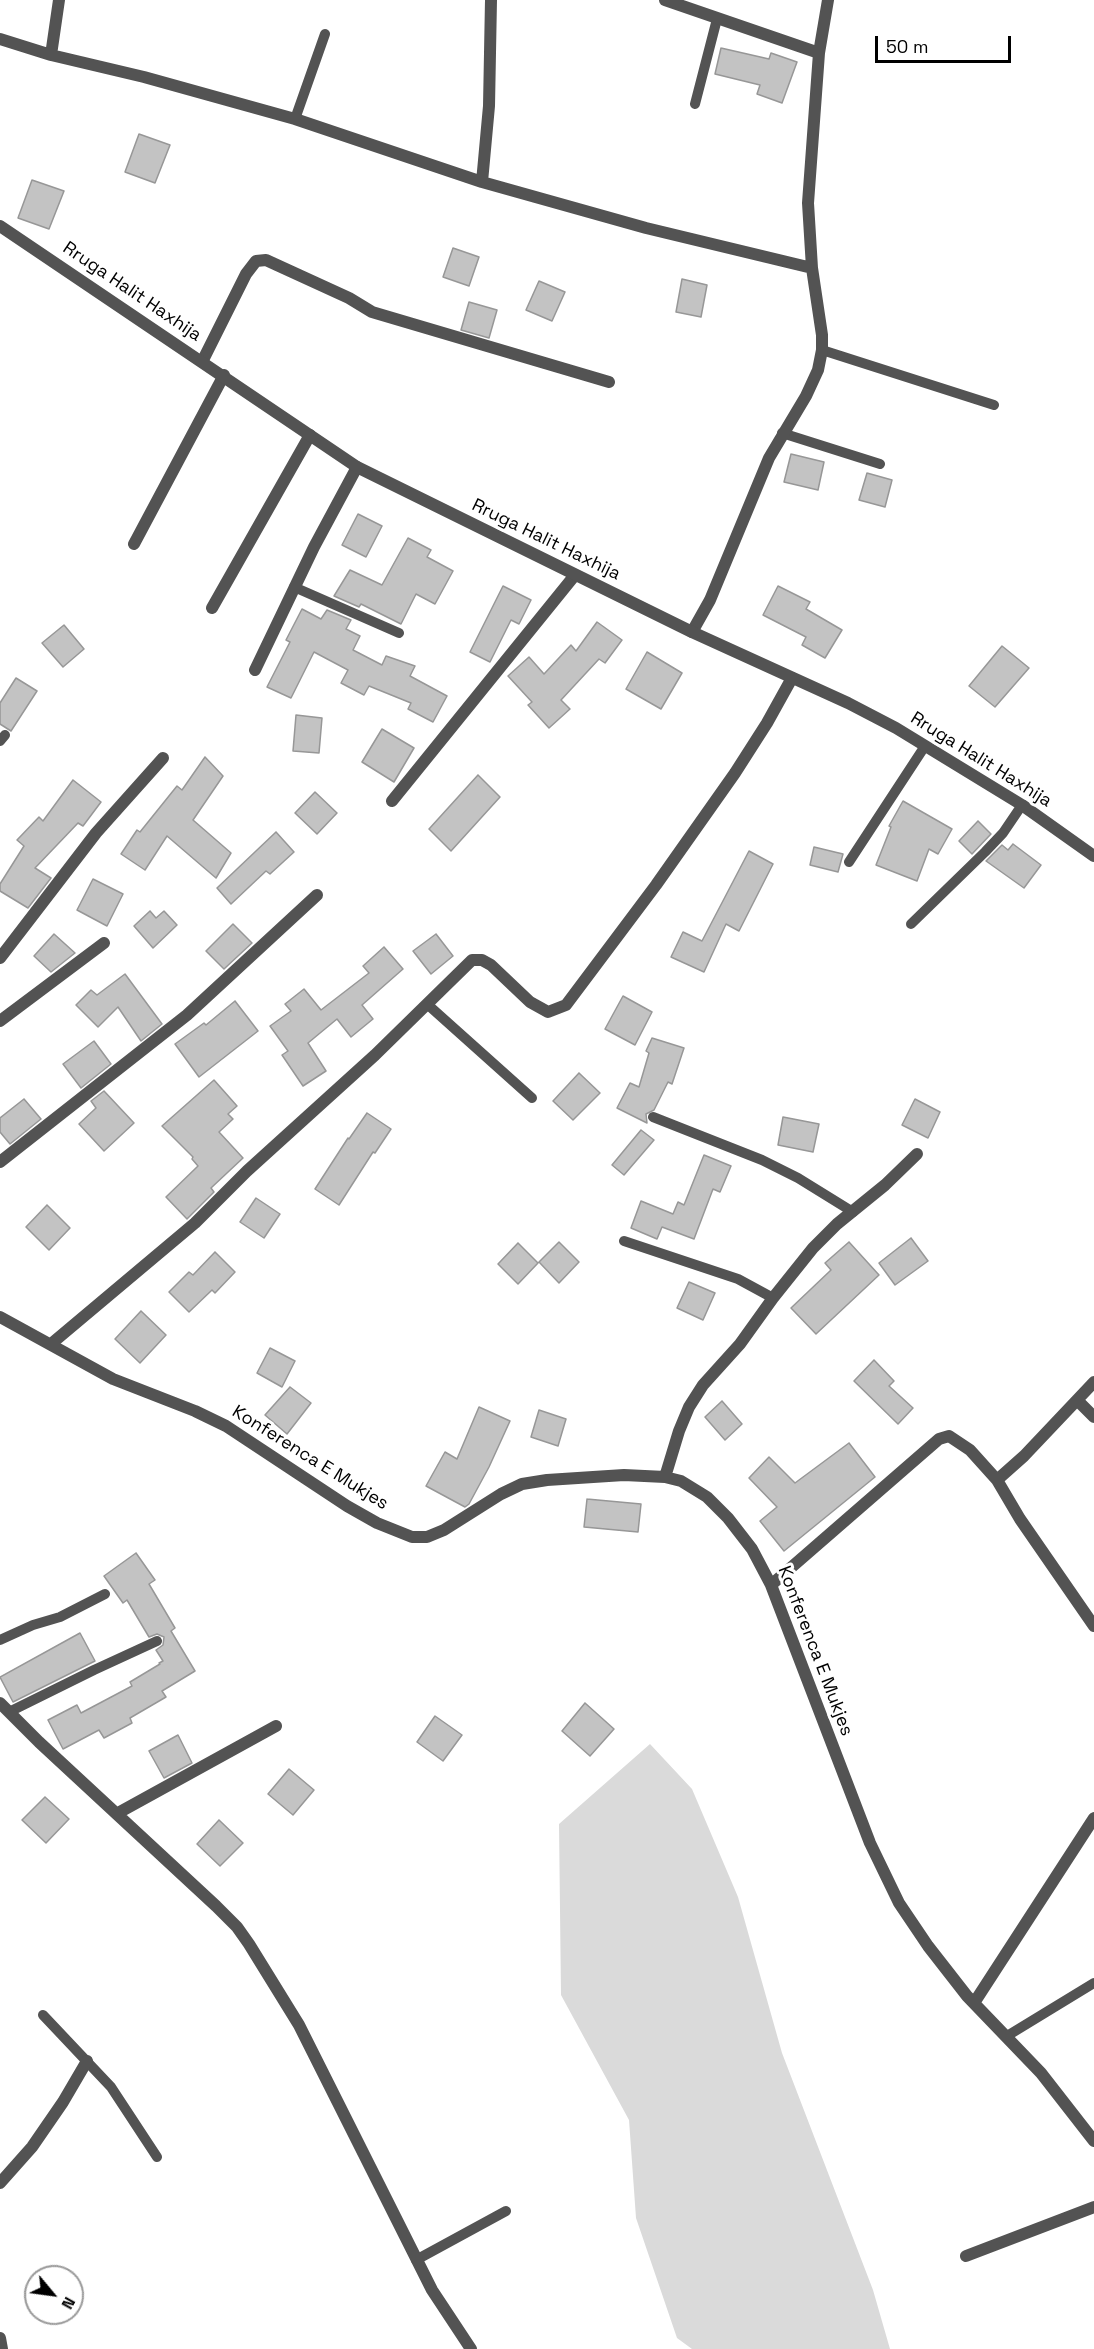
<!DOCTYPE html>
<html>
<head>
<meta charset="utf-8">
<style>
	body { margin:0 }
	#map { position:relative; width:1094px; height:2349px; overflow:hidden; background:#fff; font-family:"Space Grotesk",sans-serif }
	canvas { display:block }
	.north { position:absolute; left:24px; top:2265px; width:60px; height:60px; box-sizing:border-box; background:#fff; border:2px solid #999; border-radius:50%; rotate:119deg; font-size:16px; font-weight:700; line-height:24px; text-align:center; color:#000 }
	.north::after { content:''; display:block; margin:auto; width:21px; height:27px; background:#000; clip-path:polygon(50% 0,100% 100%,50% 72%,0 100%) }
	.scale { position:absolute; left:875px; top:36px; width:136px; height:27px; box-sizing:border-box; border:3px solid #000; border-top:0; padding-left:8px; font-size:18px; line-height:21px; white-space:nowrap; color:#000; -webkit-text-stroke:4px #fff; paint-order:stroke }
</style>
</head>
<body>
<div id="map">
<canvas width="1094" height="2349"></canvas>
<div class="north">N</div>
<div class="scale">50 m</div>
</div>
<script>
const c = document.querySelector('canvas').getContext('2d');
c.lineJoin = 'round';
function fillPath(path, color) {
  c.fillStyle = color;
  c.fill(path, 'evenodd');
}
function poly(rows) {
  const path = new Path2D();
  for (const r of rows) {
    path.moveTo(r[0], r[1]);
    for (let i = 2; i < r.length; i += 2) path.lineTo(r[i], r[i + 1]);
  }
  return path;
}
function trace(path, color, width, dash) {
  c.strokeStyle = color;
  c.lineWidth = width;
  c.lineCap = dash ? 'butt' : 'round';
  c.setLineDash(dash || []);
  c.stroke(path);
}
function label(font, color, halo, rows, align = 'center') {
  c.font = font + ' "Space Grotesk",sans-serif';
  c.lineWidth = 6;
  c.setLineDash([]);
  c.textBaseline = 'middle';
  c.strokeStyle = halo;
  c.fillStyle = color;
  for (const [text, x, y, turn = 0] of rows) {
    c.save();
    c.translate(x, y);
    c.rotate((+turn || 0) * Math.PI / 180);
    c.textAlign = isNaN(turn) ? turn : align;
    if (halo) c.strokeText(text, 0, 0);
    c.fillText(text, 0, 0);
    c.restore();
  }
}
const green = poly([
	[650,1744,692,1789,738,1897,782,2053,873,2290,890,2349,692,2349,677,2338,636,2218,629,2120,561,1995,559,1824]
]);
const building = poly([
	[721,48,769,59,771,53,797,62,782,103,757,94,760,85,715,74,721,48],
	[139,134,170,145,155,183,125,172,139,134],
	[32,180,64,191,49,229,18,218,32,180],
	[453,248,479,257,469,286,443,277,453,248],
	[682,279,707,285,701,317,676,312,682,279],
	[539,281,565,292,552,321,526,310,539,281],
	[469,302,497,310,489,338,461,330,469,302],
	[791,454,824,462,818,490,784,482,791,454],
	[867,473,892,480,885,507,859,500,867,473],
	[358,514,382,526,366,557,342,545,358,514],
	[408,538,431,550,427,557,453,571,435,604,416,594,401,624,361,604,359,607,334,596,350,570,382,585,408,538],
	[503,586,531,600,519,624,511,620,490,662,470,652,503,586],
	[778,586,810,602,806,609,842,630,825,658,802,645,806,637,763,615,778,586],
	[302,609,321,619,327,610,351,620,346,629,360,636,353,650,382,665,386,656,415,666,410,676,447,696,433,722,408,709,411,703,369,686,364,695,341,683,348,670,314,652,291,698,267,687,290,642,286,640,302,609],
	[597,622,622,640,605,663,599,659,561,700,570,709,549,728,528,705,532,702,508,676,529,657,544,674,571,645,576,651,597,622],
	[64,625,84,649,63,667,42,643,64,625],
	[1002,646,1029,668,995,707,969,686,1002,646],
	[647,652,682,673,661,709,626,689,647,652],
	[16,678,37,691,11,731,0,724,0,703,16,678],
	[296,715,322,718,319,753,293,751,296,715],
	[382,729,414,748,394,782,362,762,382,729],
	[205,757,223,776,193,820,231,853,216,878,167,836,145,870,121,854,137,830,140,832,177,786,182,790,205,757],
	[478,775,500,797,451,851,429,829,478,775],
	[73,780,101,802,83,826,78,823,35,868,51,878,28,908,0,891,0,884,24,846,17,840,39,817,43,821,73,780],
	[315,792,337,813,317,834,295,813,315,792],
	[903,801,952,829,938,854,929,849,917,881,876,865,891,827,889,826,903,801],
	[978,821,991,834,972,854,959,841,978,821],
	[276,832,294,852,270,874,266,871,231,904,217,888,276,832],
	[1013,844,1041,865,1024,888,986,861,1002,845,1008,850,1013,844],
	[814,847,843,854,838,872,810,865,814,847],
	[749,851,773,864,739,931,726,924,704,972,671,957,683,932,702,941,749,851],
	[93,879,123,894,107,926,77,910,93,879],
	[150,911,156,918,164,911,177,925,153,948,134,926,150,911],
	[233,924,252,943,224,969,206,951,233,924],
	[54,934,75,953,51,972,34,956,54,934],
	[436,934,453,956,431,974,413,951,436,934],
	[384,947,403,969,362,1005,373,1019,351,1037,337,1019,308,1043,326,1071,303,1086,282,1055,288,1051,270,1026,291,1011,285,1004,304,989,321,1010,369,973,363,966,384,947],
	[125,974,162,1024,141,1041,118,1007,98,1027,76,1005,91,990,97,995,125,974],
	[623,996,652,1012,635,1045,605,1029,623,996],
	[235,1001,258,1031,199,1077,175,1044,204,1023,206,1025,235,1001],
	[652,1038,684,1048,672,1084,668,1082,654,1110,646,1114,647,1123,617,1108,630,1083,639,1087,649,1053,646,1051,652,1038],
	[94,1041,111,1064,81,1088,63,1064,94,1041],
	[579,1073,600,1093,573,1120,553,1101,579,1073],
	[214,1080,237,1106,228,1114,233,1119,219,1132,243,1158,211,1188,214,1192,187,1219,166,1197,198,1166,192,1159,193,1157,162,1126,214,1080],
	[104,1091,134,1123,104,1151,79,1124,96,1108,91,1101,104,1091],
	[24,1099,41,1119,10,1144,0,1132,0,1118,24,1099],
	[915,1099,940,1112,928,1138,902,1125,915,1099],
	[367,1113,391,1129,375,1153,373,1152,339,1205,315,1189,348,1138,349,1139,367,1113],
	[783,1117,819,1124,813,1152,778,1145,783,1117],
	[641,1130,654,1140,624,1175,612,1165,641,1130],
	[704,1155,731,1166,720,1192,713,1189,694,1239,662,1227,657,1239,631,1228,641,1201,673,1214,678,1202,684,1205,704,1155],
	[256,1198,280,1214,264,1238,240,1222,256,1198],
	[47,1205,70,1228,49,1250,26,1227,47,1205],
	[911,1238,928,1261,895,1285,879,1263,911,1238],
	[559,1242,579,1262,559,1283,539,1262,559,1242],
	[849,1242,879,1275,816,1334,791,1308,831,1270,825,1263,849,1242],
	[518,1243,538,1263,518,1284,498,1264,518,1243],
	[215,1252,235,1272,215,1293,212,1290,189,1312,169,1292,189,1272,193,1275,215,1252],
	[689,1282,715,1293,703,1320,677,1308,689,1282],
	[141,1311,166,1335,140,1363,115,1339,141,1311],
	[270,1348,295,1361,282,1387,257,1373,270,1348],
	[874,1360,894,1381,889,1386,913,1408,898,1424,854,1381,874,1360],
	[290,1387,311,1403,287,1434,265,1415,290,1387],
	[722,1401,742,1424,725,1440,705,1417,722,1401],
	[479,1407,510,1421,489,1467,469,1504,465,1507,426,1486,445,1452,457,1459,479,1407],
	[539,1410,566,1419,558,1446,531,1437,539,1410],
	[849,1443,875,1477,784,1551,760,1521,777,1507,749,1478,769,1457,795,1483,849,1443],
	[587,1499,641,1504,638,1532,584,1527,587,1499],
	[136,1553,155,1580,149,1584,175,1628,171,1631,195,1671,162,1691,166,1697,130,1718,132,1723,104,1738,99,1730,63,1749,48,1720,77,1705,81,1713,132,1686,130,1682,160,1664,159,1663,163,1661,156,1650,163,1645,164,1637,157,1634,149,1637,127,1600,123,1603,104,1576,136,1553],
	[80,1633,95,1661,13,1702,0,1677,80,1633],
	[585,1703,614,1729,590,1756,562,1731,585,1703],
	[435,1716,462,1735,443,1761,417,1742,435,1716],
	[178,1735,192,1763,164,1778,149,1751,178,1735],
	[289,1769,314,1790,293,1815,268,1794,289,1769],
	[45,1797,69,1819,46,1843,22,1820,45,1797],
	[219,1820,243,1843,220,1866,197,1844,219,1820]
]);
const service = poly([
	[695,104,717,19],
	[295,119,325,34],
	[822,350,994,405],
	[782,433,880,464],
	[294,587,399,633],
	[0,741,5,735],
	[849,862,925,746],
	[911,924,985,852,1003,833,1022,805],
	[427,1004,532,1098],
	[653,1117,762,1160,798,1178,853,1212],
	[624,1241,738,1279,773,1298],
	[0,1640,33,1625,60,1617,105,1594],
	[9,1712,94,1670,157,1641],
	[43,2015,111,2087,157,2157],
	[1007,2036,1094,1983],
	[416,2260,506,2211]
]);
const minor = poly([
	[665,0,819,53],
	[0,39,51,55,144,77,295,119,482,182,646,228,812,268],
	[51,55,59,0],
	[482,182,489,106,491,0],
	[203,360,246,274,256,261,266,260,349,298,372,312,609,382],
	[134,544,224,375],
	[212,608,310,435],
	[692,632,710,600,769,458,806,396,818,370,822,350,822,335,812,268,808,203,819,53,828,0],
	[255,670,314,547,357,467],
	[392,801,575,575],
	[0,958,96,833,163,758],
	[0,1021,104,943],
	[0,1162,187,1015,317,895],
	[0,1317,113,1379,195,1411,226,1426,347,1506,377,1523,412,1537,427,1537,444,1530,501,1494,522,1484,547,1480,624,1475,665,1477,681,1481,707,1497,728,1518,752,1549,771,1585,870,1843,899,1903,928,1946,967,1996,1041,2073,1094,2141],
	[51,1344,195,1223,247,1171,375,1055,472,960,482,960,491,965,530,1002,548,1012,566,1005,656,885,735,773,767,723,792,678],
	[1077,1400,1094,1417],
	[665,1477,679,1431,689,1407,703,1385,740,1344,773,1298,813,1248,837,1224,885,1185,917,1154],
	[997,1480,1024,1456,1094,1382],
	[771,1585,939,1439,949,1436,970,1450,997,1480,1020,1519,1094,1626],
	[0,1703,39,1742,216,1906,237,1927,249,1944,299,2025,432,2290,471,2349],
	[118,1813,276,1726],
	[974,2003,1094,1818],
	[0,2183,32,2147,63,2102,87,2061],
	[966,2256,1094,2207],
	[0,2338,2,2349]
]);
const tertiary = poly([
	[0,226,357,467,692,632,848,703,896,728,1022,805,1094,856]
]);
const streetNames = [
	["Rruga Halit Haxhija",132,292,34],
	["Rruga Halit Haxhija",546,540,26],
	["Rruga Halit Haxhija",981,760,32],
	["Konferenca E Mukjes",310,1458,32],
	["Konferenca E Mukjes",815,1651,69]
];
fillPath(green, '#dadada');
fillPath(building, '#c3c3c3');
trace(building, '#979797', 1.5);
trace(service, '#535353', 10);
trace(minor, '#535353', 12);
trace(tertiary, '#535353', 12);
label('18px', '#000', '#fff', streetNames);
</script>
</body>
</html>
